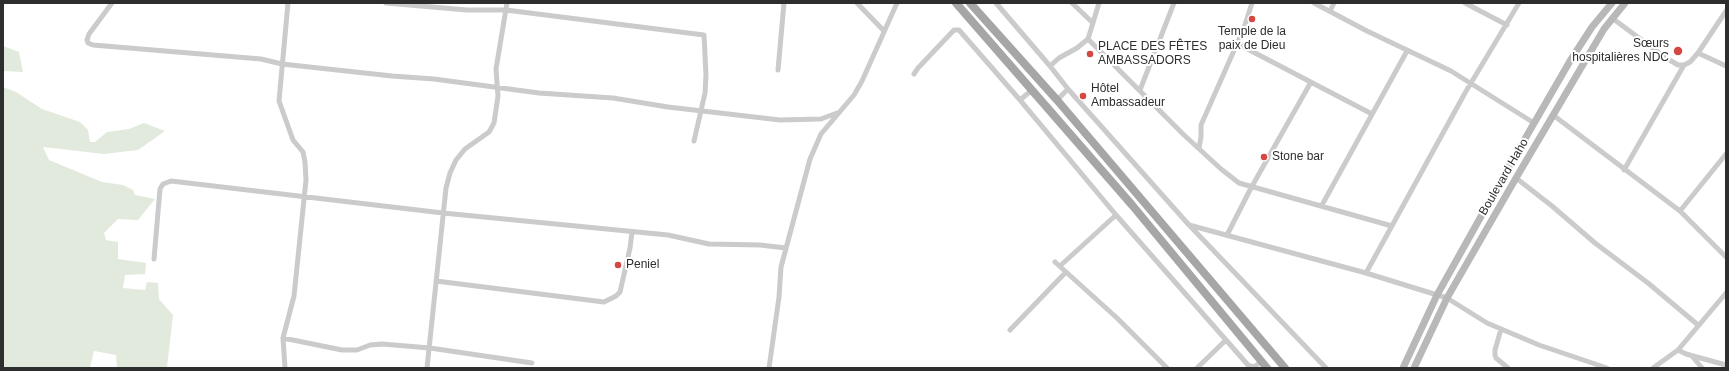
<!DOCTYPE html>
<html>
<head>
<meta charset="utf-8">
<style>
	body { margin:0 }
	#map { position:relative; width:1729px; height:371px; overflow:hidden; background:#fff; font-family:Helvetica,sans-serif }
	canvas { display:block }
	.frame { position:absolute; inset:0; border:4px solid #2e2e2e; pointer-events:none }
</style>
</head>
<body>
<div id="map">
<canvas width="1729" height="371"></canvas>
<div class="frame"></div>
</div>
<script>
const c = document.querySelector('canvas').getContext('2d');
c.lineJoin = 'round';
function fillPath(path, color) {
  c.fillStyle = color;
  c.fill(path, 'evenodd');
}
function poly(rows) {
  const path = new Path2D();
  for (const r of rows) {
    path.moveTo(r[0], r[1]);
    for (let i = 2; i < r.length; i += 2) path.lineTo(r[i], r[i + 1]);
  }
  return path;
}
function trace(path, color, width, dash) {
  c.strokeStyle = color;
  c.lineWidth = width;
  c.lineCap = dash ? 'butt' : 'round';
  c.setLineDash(dash || []);
  c.stroke(path);
}
function label(font, color, halo, rows, align = 'center') {
  c.font = font + ' Helvetica,sans-serif';
  c.lineWidth = 4;
  c.setLineDash([]);
  c.textBaseline = 'middle';
  c.strokeStyle = halo;
  c.fillStyle = color;
  for (const [text, x, y, turn = 0] of rows) {
    c.save();
    c.translate(x, y);
    c.rotate((+turn || 0) * Math.PI / 180);
    c.textAlign = isNaN(turn) ? turn : align;
    if (halo) c.strokeText(text, 0, 0);
    c.fillText(text, 0, 0);
    c.restore();
  }
}
const green = poly([
	[3,46,19,52,23,72,3,71],
	[3,87,16,92,42,109,80,122,88,130,90,142,95,142,107,132,129,129,144,123,165,131,138,150,104,154,43,147,49,160,102,182,123,185,133,190,135,195,155,199,138,220,118,219,104,233,106,240,118,242,118,259,146,263,145,274,125,275,123,288,145,290,147,282,158,283,159,299,173,315,167,368,117,368,116,355,94,351,90,368,3,368]
]);
const street = poly([
	[112,3,89,34,87,40,88,43,93,45,261,59,282,64,392,76,434,79,539,93,613,98,668,107,780,120,821,119,837,113],
	[386,3,467,10,506,10,704,35,706,75,705,93,694,141],
	[857,3,884,31],
	[996,3,1050,66],
	[1072,3,1093,23],
	[1314,3,1367,31,1451,71,1534,123],
	[1465,3,1507,25],
	[1330,11,1334,3],
	[1612,18,1666,58,1678,65,1684,65,1690,62,1698,53,1726,11],
	[1088,39,1184,135,1221,169,1239,183,1392,226],
	[1236,43,1372,114],
	[1698,53,1726,66],
	[778,70,784,3],
	[914,74,918,68,954,30,959,30,1020,100,1116,215],
	[1068,89,1189,225,1366,273,1447,298,1487,323,1539,345,1607,368],
	[1140,90,1174,3],
	[1020,100,1032,90],
	[1057,100,1068,89,1050,66,1059,58,1077,48,1088,39,1099,3],
	[1553,115,1680,211,1726,257],
	[1199,148,1201,137,1201,125,1244,28,1252,3],
	[1624,170,1684,65],
	[1516,178,1552,206,1595,243,1648,283,1698,325],
	[1322,205,1407,51],
	[1680,211,1726,154],
	[1190,226,1326,368],
	[1227,235,1251,188,1311,82],
	[154,259,160,189,163,184,171,181,443,213,668,235,709,244,760,245,786,248],
	[1055,262,1117,318,1167,368],
	[1060,266,1116,215,1226,340],
	[1366,273,1465,93,1519,3],
	[436,281,604,302,616,296,620,292,630,248,632,232],
	[1501,329,1495,350,1495,355,1496,358,1508,368],
	[1010,330,1066,272],
	[283,338,342,350,357,350,370,345,382,344,430,348,532,363],
	[1678,350,1686,354,1726,365],
	[1692,356,1702,368],
	[285,368,283,338,294,296,306,180,305,162,303,152,293,140,279,101,288,3],
	[427,368,446,188,450,173,456,160,465,149,489,132,494,123,498,96,496,69,507,3],
	[769,368,779,297,781,267,810,159,821,134,854,95,862,81,897,3],
	[1197,368,1226,340,1248,365,1254,367,1261,362],
	[1653,368,1678,350,1726,293]
]);
const secondary = poly([
	[1403,368,1437,295,1507,170,1570,61,1592,27,1612,3],
	[1414,368,1447,298,1516,178,1604,29,1625,3]
]);
const primary = poly([
	[956,3,1132,205,1267,368],
	[970,3,1057,100,1285,368]
]);
const markers = [
	[1252,19,4,"#d44841"],
	[1678,51,5,"#d44841"],
	[1090,54,4,"#d44841"],
	[1083,96,4,"#d44841"],
	[1264,157,4,"#d44841"],
	[618,265,4,"#d44841"]
];
const poiNames = [
	["Temple de la",1252,32,"center"],
	["paix de Dieu",1252,46,"center"],
	["Sœurs",1669,44,"right"],
	["hospitalières NDC",1669,58,"right"],
	["PLACE DES FÊTES",1098,47],
	["AMBASSADORS",1098,61],
	["Hôtel",1091,89],
	["Ambassadeur",1091,103],
	["Stone bar",1272,157],
	["Peniel",626,265]
];
const streetNames = [
	["Boulevard Haho",1504,177,-60]
];
fillPath(green, '#e2eadd');
trace(street, '#cbcbcb', 5);
trace(secondary, '#b8b8b8', 7);
trace(primary, '#a6a6a6', 8);
for (const [x, y, r, color] of markers) {
  const dot = new Path2D();
  dot.arc(x, y, r, 0, 2 * Math.PI);
  c.fillStyle = color;
  c.fill(dot);
  trace(dot, '#fff', 1.5);
}
label('12px', '#2e2e2e', '#fff', poiNames, 'left');
label('12px', '#2e2e2e', '#fff', streetNames);
</script>
</body>
</html>
